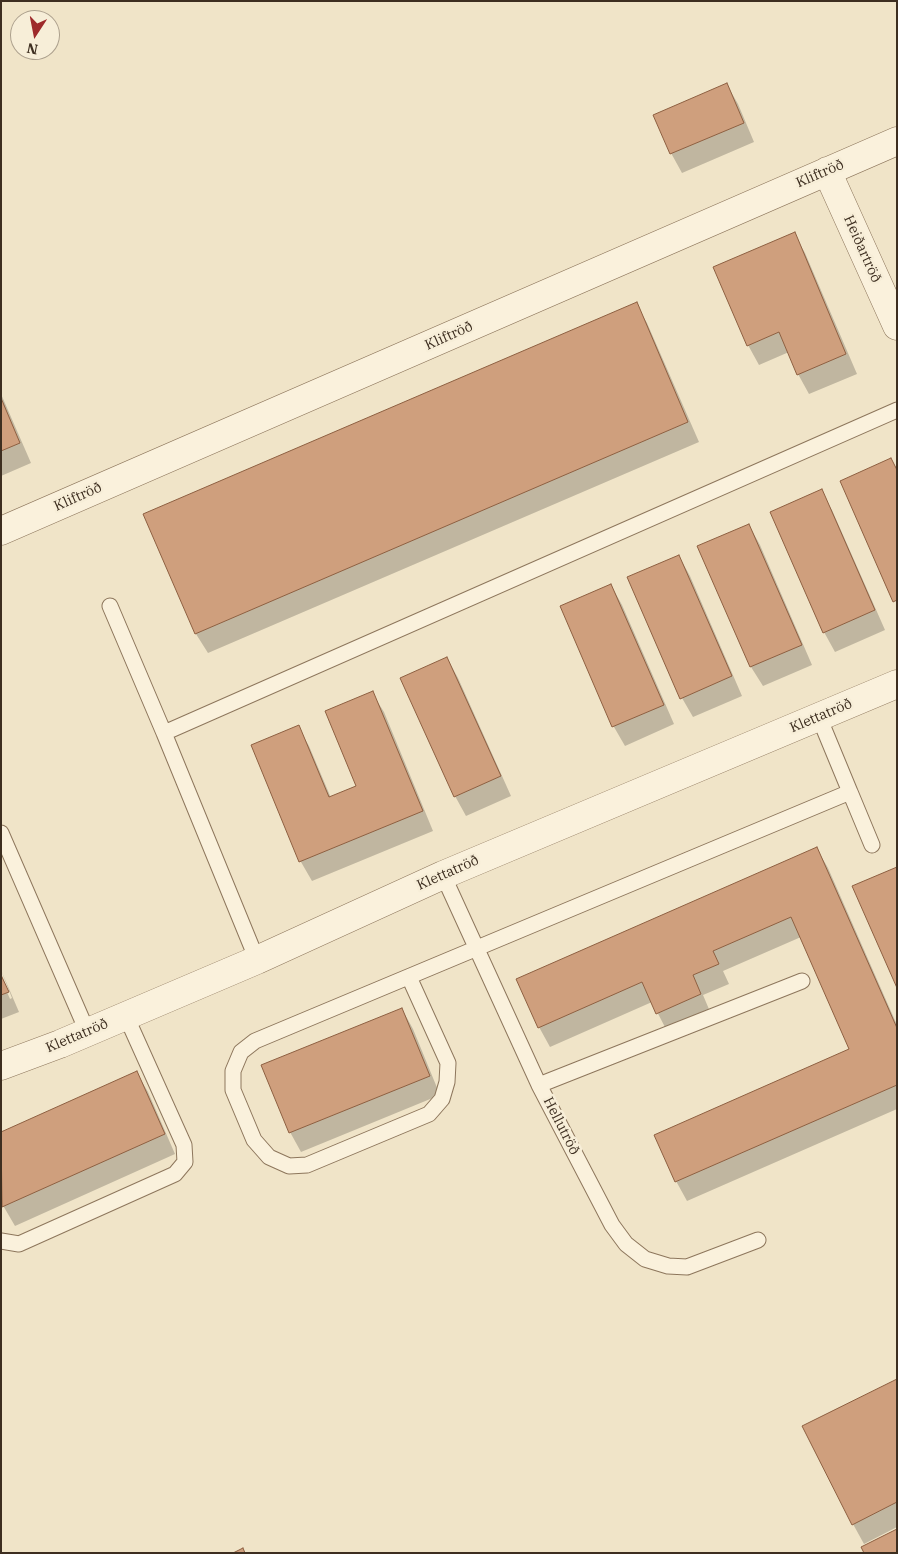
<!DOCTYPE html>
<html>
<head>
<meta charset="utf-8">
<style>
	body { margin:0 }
	#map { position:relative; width:898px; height:1554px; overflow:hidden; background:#f0e4c8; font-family:"IBM Plex Serif",serif }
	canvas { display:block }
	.frame { position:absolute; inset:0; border:2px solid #3d2e20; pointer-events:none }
	.north { position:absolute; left:10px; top:10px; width:50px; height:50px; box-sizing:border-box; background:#f7eed8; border:1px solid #ada18e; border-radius:50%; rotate:191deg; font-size:14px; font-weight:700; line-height:20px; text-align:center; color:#3d2e20 }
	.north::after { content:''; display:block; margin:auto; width:18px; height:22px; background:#9e2a2b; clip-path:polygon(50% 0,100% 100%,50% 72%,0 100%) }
</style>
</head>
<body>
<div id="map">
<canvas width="898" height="1554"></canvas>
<div class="frame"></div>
<div class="north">N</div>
</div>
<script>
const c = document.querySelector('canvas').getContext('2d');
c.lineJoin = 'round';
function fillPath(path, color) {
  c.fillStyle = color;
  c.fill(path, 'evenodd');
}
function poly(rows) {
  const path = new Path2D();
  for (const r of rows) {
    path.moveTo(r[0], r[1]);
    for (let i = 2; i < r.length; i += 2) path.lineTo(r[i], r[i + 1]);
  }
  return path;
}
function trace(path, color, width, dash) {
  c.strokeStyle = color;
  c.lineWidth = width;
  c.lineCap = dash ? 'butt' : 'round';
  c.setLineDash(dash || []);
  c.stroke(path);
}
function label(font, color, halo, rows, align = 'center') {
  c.font = font + ' "IBM Plex Serif",serif';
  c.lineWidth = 5;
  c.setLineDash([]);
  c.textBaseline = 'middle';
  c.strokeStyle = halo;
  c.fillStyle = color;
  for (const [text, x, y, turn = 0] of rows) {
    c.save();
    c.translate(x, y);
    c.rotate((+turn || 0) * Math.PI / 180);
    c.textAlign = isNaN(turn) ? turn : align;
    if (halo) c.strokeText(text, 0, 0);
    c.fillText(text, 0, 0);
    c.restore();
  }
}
const shadow = poly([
	[727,85,738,104,754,142,682,173,671,153],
	[794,234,805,253,857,374,809,394,798,374,789,352,759,365,748,345],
	[636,304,647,323,699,442,208,653,196,634,145,515],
	[1,394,31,463,1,476],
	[821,491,832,510,885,630,835,652,824,632],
	[749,525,760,545,812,665,763,686,751,667,699,547],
	[679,556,690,576,742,696,693,717,682,698],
	[611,585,622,605,674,724,625,746,614,727,561,607],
	[447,658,458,678,511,796,466,816,455,796],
	[372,693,384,712,433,831,312,881,301,862,252,746,298,727,309,746,331,798,358,786],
	[817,849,828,868,897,1025,897,1109,687,1201,676,1181,656,1135,851,1050,801,937,723,971,729,984,703,995,711,1014,668,1033,652,1002,550,1047,539,1027],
	[1,970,19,1012,1,1019,1,978,10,999,12,998],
	[402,1009,413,1029,440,1095,301,1152,290,1132],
	[137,1073,148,1092,175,1154,15,1226,1,1202,1,1133],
	[897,1380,897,1527,864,1544,853,1524]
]);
const building = poly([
	[727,83,744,123,670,154,653,115,727,83],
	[795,232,846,354,797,375,779,332,747,346,713,267,795,232],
	[637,302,688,422,195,634,143,514,637,302],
	[1,398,20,443,1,451,1,398],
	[891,458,897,470,897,600,893,602,840,481,891,458],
	[822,489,875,610,823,633,770,512,822,489],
	[749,524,802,645,750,667,697,546,749,524],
	[679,555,732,676,680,699,627,577,679,555],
	[611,584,664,705,612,727,560,606,611,584],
	[447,657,501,776,454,797,400,678,447,657],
	[373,691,423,811,299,862,251,745,299,725,329,797,356,786,325,711,373,691],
	[817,847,897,1028,897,1085,675,1182,654,1135,849,1049,791,917,713,951,719,964,693,975,701,994,656,1014,642,982,538,1028,516,979,817,847],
	[897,867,897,988,852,886,897,867],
	[1,975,9,992,1,995,1,975],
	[402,1008,430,1076,289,1133,261,1065,402,1008],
	[137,1071,165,1134,2,1207,1,1132,137,1071],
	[897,1379,897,1502,852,1525,802,1426,897,1379],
	[897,1529,897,1553,864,1553,861,1547,897,1529],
	[243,1548,245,1553,233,1553,243,1548]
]);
const service = poly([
	[110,606,164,733],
	[850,792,872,845],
	[1,833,87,1031],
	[443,875,539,1085,612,1225,626,1244,645,1259,668,1266,687,1267,758,1240],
	[257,960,164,733,897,410],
	[409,977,448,1063,447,1082,442,1099,429,1114,307,1165,289,1166,269,1157,254,1140,233,1090,233,1071,241,1052,255,1041,850,792,819,717],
	[539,1085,802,981],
	[1,1241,19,1244,175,1174,185,1162,184,1145,126,1016]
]);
const minor = poly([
	[827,171,897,326],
	[1,531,897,141],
	[1,1066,60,1044,257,960,443,875,897,684]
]);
const streetNames = [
	["Kliftröð",820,174,-23],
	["Heiðartröð",862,249,66],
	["Kliftröð",449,336,-24],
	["Kliftröð",78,497,-24],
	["Klettatröð",821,716,-23],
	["Klettatröð",448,873,-24],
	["Klettatröð",77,1036,-23],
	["Hellutröð",561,1126,63]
];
fillPath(shadow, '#0003');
fillPath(building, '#cf9f7d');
trace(building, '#8d5f41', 1);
trace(service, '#8d765c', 17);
trace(minor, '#8d765c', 29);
trace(service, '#faf1dc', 15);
trace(minor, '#faf1dc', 28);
label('14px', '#3d2e20', '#f7eed8', streetNames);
</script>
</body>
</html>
